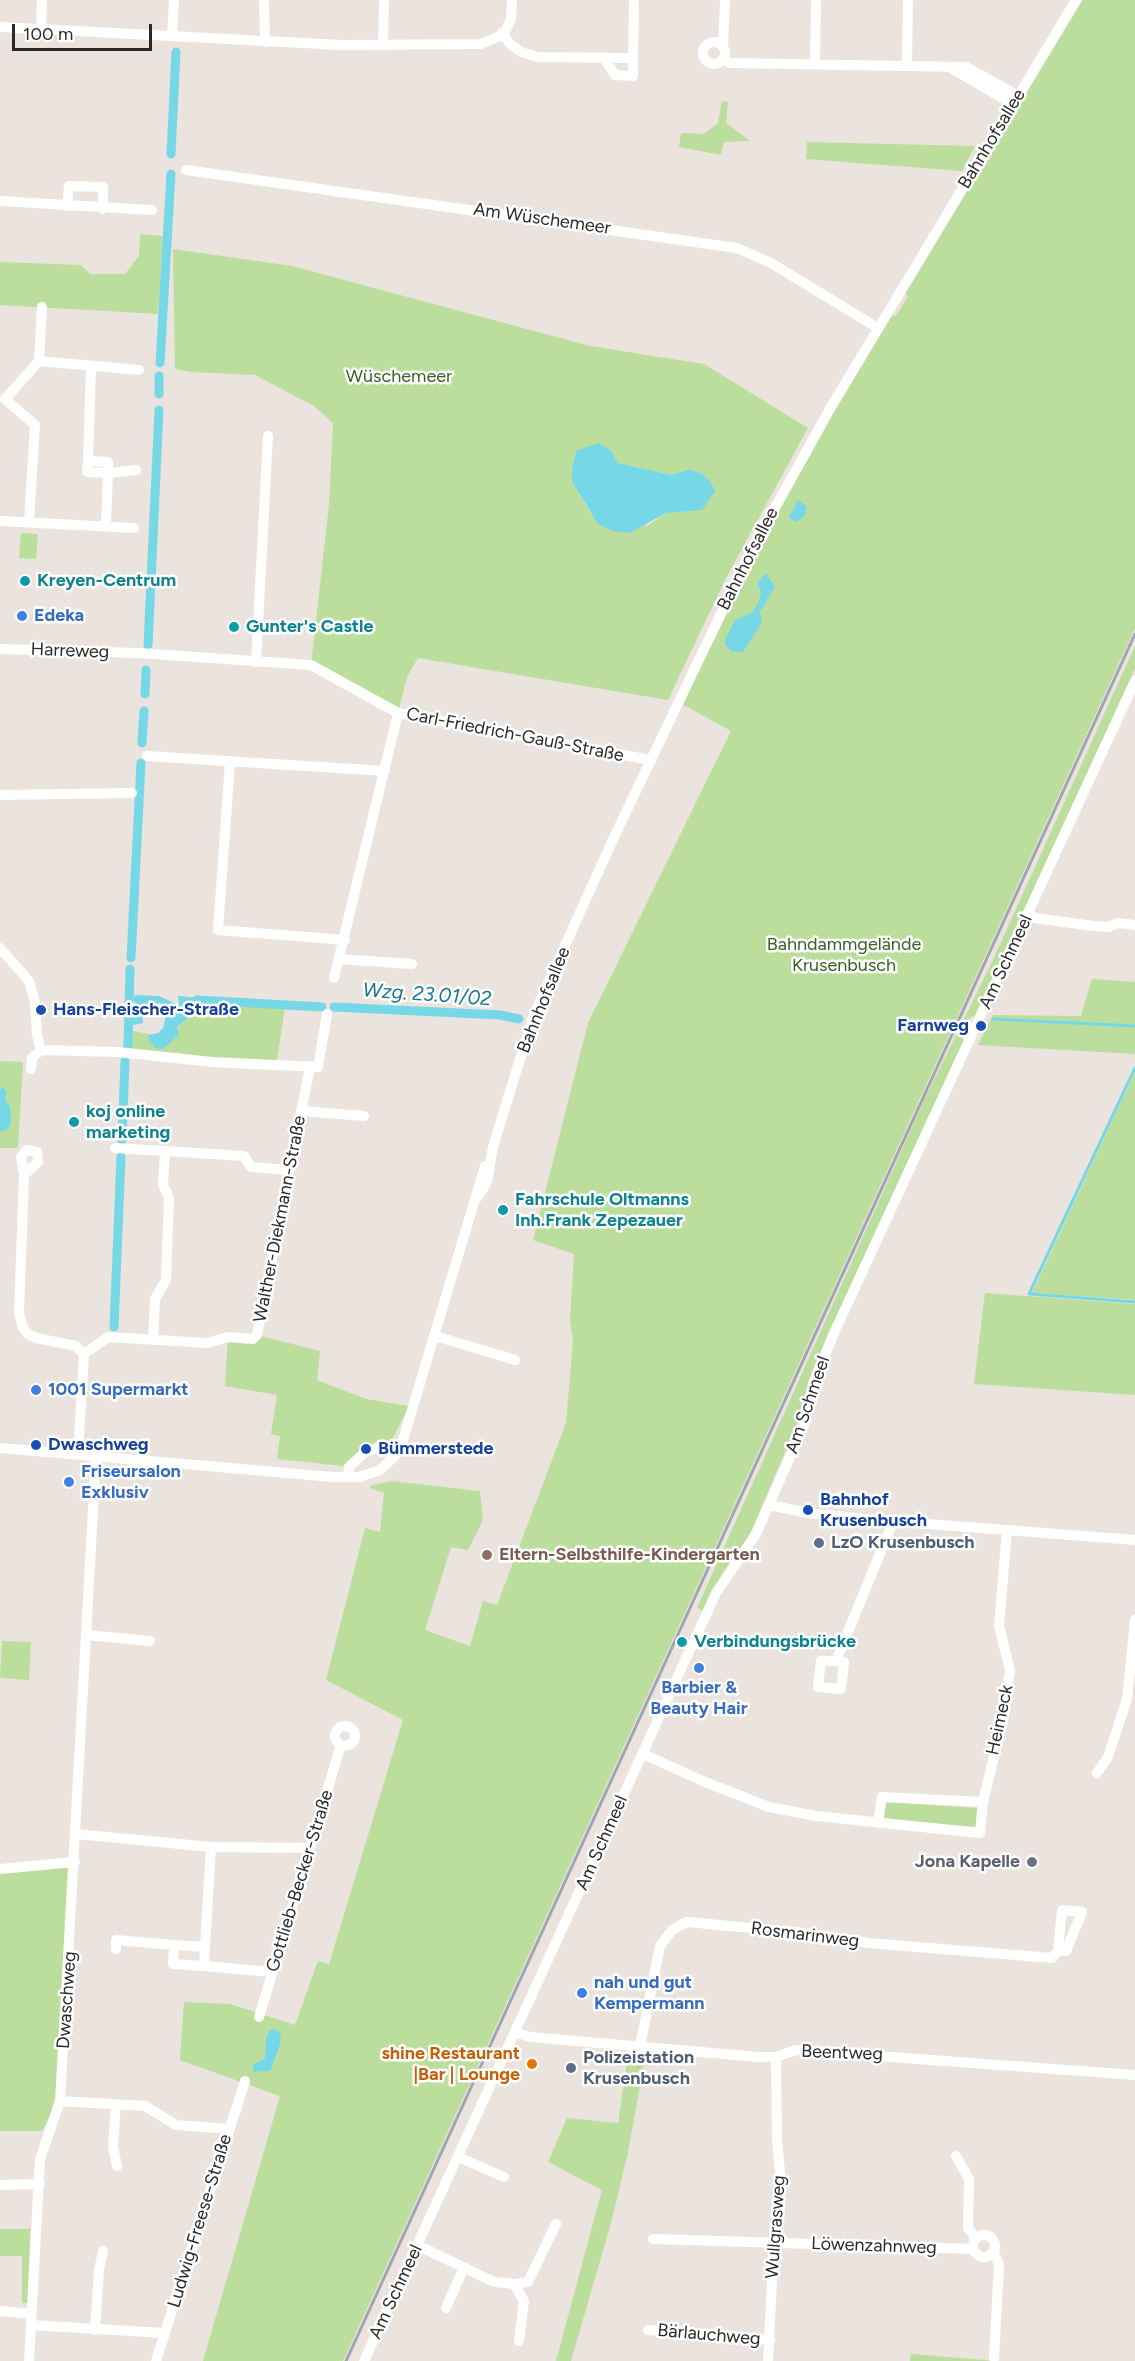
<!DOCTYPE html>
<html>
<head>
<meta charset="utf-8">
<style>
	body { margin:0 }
	#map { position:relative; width:1135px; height:2361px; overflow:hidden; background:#ebe3dd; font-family:Figtree,sans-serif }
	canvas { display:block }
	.scale { position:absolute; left:12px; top:24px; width:140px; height:27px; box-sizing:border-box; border:3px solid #2a2a2a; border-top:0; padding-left:8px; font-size:18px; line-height:21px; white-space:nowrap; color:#2a2a2a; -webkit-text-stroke:4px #fff; paint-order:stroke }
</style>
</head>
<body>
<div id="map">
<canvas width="1135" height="2361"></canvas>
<div class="scale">100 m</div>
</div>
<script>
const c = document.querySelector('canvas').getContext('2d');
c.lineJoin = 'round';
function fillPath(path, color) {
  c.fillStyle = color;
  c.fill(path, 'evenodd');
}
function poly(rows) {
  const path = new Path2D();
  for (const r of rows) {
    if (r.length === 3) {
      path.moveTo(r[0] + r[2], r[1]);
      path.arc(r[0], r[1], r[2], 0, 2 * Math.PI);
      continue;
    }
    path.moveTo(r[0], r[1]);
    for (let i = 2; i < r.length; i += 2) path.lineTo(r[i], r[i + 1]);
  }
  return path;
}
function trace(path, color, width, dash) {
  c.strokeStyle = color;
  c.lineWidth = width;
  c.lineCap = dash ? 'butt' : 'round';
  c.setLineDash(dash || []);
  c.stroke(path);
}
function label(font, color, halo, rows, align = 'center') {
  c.font = font + ' Figtree,sans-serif';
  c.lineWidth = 5;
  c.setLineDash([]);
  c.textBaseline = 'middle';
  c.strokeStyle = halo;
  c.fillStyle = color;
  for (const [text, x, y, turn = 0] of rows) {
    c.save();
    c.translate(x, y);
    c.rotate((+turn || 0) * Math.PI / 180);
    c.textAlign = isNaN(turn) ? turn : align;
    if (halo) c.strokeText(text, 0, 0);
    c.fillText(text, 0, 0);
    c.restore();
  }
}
const green = poly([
	[1083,0,1135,0,1135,628,343,2361,203,2361,280,2096,180,2060,184,2002,230,2004,295,2025,318,1961,329,1964,403,1720,326,1680,365,1528,380,1532,384,1493,370,1488,370,1486,391,1481,480,1491,483,1520,468,1550,451,1547,425,1630,470,1646,483,1601,497,1605,566,1423,573,1342,570,1320,574,1254,533,1240,588,1023,731,731,682,704,789,488,892,315,896,316,908,296,905,294],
	[269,2035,281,2036,280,2045,272,2067,261,2072,257,2064,265,2058],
	[722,101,728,102,726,123,750,141,724,142,721,155,679,147,681,133,704,134,718,123],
	[807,142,975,146,962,171,806,159],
	[140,234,163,236,158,314,0,305,0,262,81,265,90,274,125,274,139,256],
	[173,249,292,266,590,346,704,364,808,428,727,576,668,700,418,658,407,677,398,713,311,665,329,505,333,423,314,406,255,375,191,372,175,369],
	[576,451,611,451,618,463,672,475,689,469,701,473,710,481,682,511,666,513,647,526,591,514,572,482,572,468],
	[21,533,38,534,36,559,19,558],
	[1135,646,1135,669,975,1017,971,1016,961,1038,964,1040,812,1371,800,1417,749,1536,723,1572,704,1611,697,1608,925,1098,992,962],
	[1092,979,1135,982,1135,1054,978,1045,993,1015,1081,1016],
	[201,998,285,1007,276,1066,122,1049,127,1030,150,1034,163,1048,179,1035,177,1027,195,1012],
	[0,1061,23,1062,18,1148,0,1148],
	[1135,1072,1135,1300,1032,1293],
	[985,1293,1135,1304,1135,1395,974,1384],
	[257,1335,320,1351,317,1380,366,1399,409,1406,391,1442,381,1442,362,1450,343,1466,277,1459,280,1436,271,1434,277,1395,225,1386,228,1337],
	[2,1641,31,1642,29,1680,0,1678],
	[885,1802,977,1808,976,1827,883,1819],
	[70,1866,59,2100,42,2131,0,2131,0,1874],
	[628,2055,645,2058,628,2152,611,2223,571,2361,556,2361,602,2190,548,2162,567,2118,618,2123],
	[0,2229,30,2229,29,2303,22,2303,22,2256,0,2256],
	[911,2354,996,2361,910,2361]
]);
const water = poly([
	[599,443,611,451,618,463,672,475,689,469,701,473,710,481,715,491,702,510,666,513,630,533,613,531,598,524,572,482,572,468,576,451],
	[798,500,807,507,804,517,797,522,789,518],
	[766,573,775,587,760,612,762,622,746,648,742,652,733,652,725,645,725,640,735,620,751,613,758,604,761,592,757,583],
	[135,995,159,996,179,1005,178,996,201,998,195,1012,177,1027,179,1035,163,1049,155,1048,148,1040,149,1035,158,1033,163,1028,166,1016,159,1015,163,1007,160,1003,142,1007,143,1023,134,1025,130,1021,129,1014,137,1005,133,1000],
	[2,1087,7,1092,5,1099,10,1107,11,1122,9,1128,4,1131,0,1131,0,1090],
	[274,2029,281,2034,280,2045,272,2067,269,2071,253,2072,253,2065,265,2058,266,2038,270,2030]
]);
const stream = poly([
	[993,1019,1135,1026],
	[1135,1068,1029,1294,1135,1302]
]);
const canal = poly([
	[171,154,176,52],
	[160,363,171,174],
	[159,376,159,394],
	[148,645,159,410],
	[145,694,146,670],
	[142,743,144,711],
	[131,958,141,763],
	[192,1005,197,1000,322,1007],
	[334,1007,500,1015,519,1019],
	[128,1045,130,969],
	[122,1140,125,1061],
	[114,1327,121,1157]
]);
const minor = poly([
	[264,0,265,42],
	[0,27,341,45,481,44,498,37,506,30,511,19,512,0],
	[41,29,42,0],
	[503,34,510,44,521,52,537,57,633,58,634,0],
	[172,35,174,0],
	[714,53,11],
	[383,45,384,0],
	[723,47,725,0],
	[604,58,615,75,633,76,633,58],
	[723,60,730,63,966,67,1013,93,1015,101,1009,102,949,67],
	[815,64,816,0],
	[907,66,908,0],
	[186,170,737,248,771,263,878,328],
	[0,201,152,210],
	[67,206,69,186,103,187,103,209],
	[39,361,42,307],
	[5,399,39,361,139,370],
	[5,399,35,425,29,522],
	[88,461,91,366],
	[88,461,108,462,108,473,87,472,88,461],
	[0,521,134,528],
	[106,526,108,473,136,470],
	[0,649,139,653,311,665,398,713,651,760],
	[256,662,268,436],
	[147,756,385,771],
	[230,762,218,930,345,940],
	[0,795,132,793],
	[1027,914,1035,918,1094,926,1108,927,1118,923,1135,925],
	[0,948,29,981,35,1002,37,1035,41,1050,32,1058,31,1069],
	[339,959,412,964],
	[334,978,398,713],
	[41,1050,118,1052,212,1062,318,1067,327,1014],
	[302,1111,364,1116],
	[115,1148,165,1151,163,1185,169,1198,166,1280,155,1299,153,1340],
	[165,1151,244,1156,251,1167,289,1170],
	[24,1175,38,1162,37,1152,27,1150,21,1157,24,1175,19,1313,23,1328,28,1334,36,1338,76,1346,84,1354,78,1454],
	[478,1197,487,1182,493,1147,534,1014,616,833,750,553,831,407,1076,0],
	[435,1336,515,1360],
	[84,1354,108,1337,208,1343,228,1337,253,1339,257,1335,310,1067],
	[0,1448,333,1477,360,1477,380,1470,395,1456,403,1440,485,1166],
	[348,1477,349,1467,364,1453,379,1447,395,1456],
	[769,1505,808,1513,864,1519,1135,1540],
	[86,1635,150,1641],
	[836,1661,844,1662,841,1689,818,1687,821,1661,836,1661,893,1522],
	[345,1736,10],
	[643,1754,705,1782,769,1807,816,1816,980,1833,983,1802,1004,1715,1010,1670,999,1626,1007,1530],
	[1097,1773,1108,1757,1127,1699,1135,1620],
	[878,1823,882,1797,983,1802],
	[76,1834,211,1847,310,1848],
	[0,1869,75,1862],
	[205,1947,174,1945,173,1964,204,1966,205,1947,211,1847],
	[116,1949,116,1940,174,1945],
	[204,1966,272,1972],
	[259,2017,341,1745],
	[515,2032,530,2037,758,2057,776,2057,796,2050,1135,2075],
	[640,2046,660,1946,672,1930,687,1922,805,1933,869,1943,1052,1958,1058,1951,1066,1951,1082,1912,1062,1910,1058,1951],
	[60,2101,145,2106,176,2125,229,2129],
	[116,2104,113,2147,117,2166],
	[956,2156,969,2179,968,2228,976,2238],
	[458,2157,504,2177],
	[0,2185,40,2184],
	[984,2246,11],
	[653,2239,973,2249],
	[417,2245,494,2282,514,2284,528,2282,556,2224],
	[994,2252,999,2265,994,2358],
	[514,2284,524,2301,519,2341],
	[446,2308,464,2267],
	[0,2311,31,2314],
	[31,2325,164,2333],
	[95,2330,99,2270,103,2251],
	[648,2330,770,2340],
	[29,2361,40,2159,60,2101,96,1456],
	[156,2361,245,2081],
	[364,2361,716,1593,756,1534,805,1423,813,1384,834,1333,1135,681],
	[768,2361,774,2242,779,2214,781,2181,777,2141,776,2057]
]);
const rail = poly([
	[346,2361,1135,634]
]);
const markers = [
	[25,581,6,"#0f9aa8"],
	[22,616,6,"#3f7fe0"],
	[234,627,6,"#0f9aa8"],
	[41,1010,6,"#1a4fb4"],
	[981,1026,6,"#1a4fb4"],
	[74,1122,6,"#0f9aa8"],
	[503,1210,6,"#0f9aa8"],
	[36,1390,6,"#3f7fe0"],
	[36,1445,6,"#1a4fb4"],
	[366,1449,6,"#1a4fb4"],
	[69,1482,6,"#3f7fe0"],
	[808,1510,6,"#1a4fb4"],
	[819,1543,6,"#5c6f8a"],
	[487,1555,6,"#8d6e63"],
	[682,1642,6,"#0f9aa8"],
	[699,1668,6,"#3f7fe0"],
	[1032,1862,6,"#6b7280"],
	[582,1993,6,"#3f7fe0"],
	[532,2064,6,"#e8710a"],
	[571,2068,6,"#5c6f8a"]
];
const streetNames = [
	["Bahnhofsallee",992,139,-59],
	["Am Wüschemeer",542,219,8],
	["Bahnhofsallee",748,559,-63],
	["Harreweg",70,651,2],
	["Carl-Friedrich-Gauß-Straße",515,735,11],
	["Am Schmeel",1006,962,-65],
	["Bahnhofsallee",544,1000,-68],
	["Walther-Diekmann-Straße",280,1219,-79],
	["Am Schmeel",808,1405,-71],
	["Heimeck",1000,1720,-78],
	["Am Schmeel",602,1843,-66],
	["Gottlieb-Becker-Straße",300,1881,-73],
	["Rosmarinweg",805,1935,7],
	["Dwaschweg",67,2000,-86],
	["Beentweg",842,2053,2],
	["Ludwig-Freese-Straße",200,2221,-73],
	["Wullgrasweg",776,2227,-86],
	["Löwenzahnweg",874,2246,2],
	["Am Schmeel",396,2292,-65],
	["Bärlauchweg",709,2335,5]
];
const parkNames = [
	["Wüschemeer",399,377],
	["Bahndammgelände",844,945],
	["Krusenbusch",844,966]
];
const cultureNames = [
	["Kreyen-Centrum",37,581],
	["Gunter's Castle",246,627],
	["koj online",86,1112],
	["marketing",86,1133],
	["Fahrschule Oltmanns",515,1200],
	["Inh.Frank Zepezauer",515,1221],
	["Verbindungsbrücke",694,1642]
];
const shopNames = [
	["Edeka",34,616],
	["1001 Supermarkt",48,1390],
	["Friseursalon",81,1472],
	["Exklusiv",81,1493],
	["Barbier &",699,1688,"center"],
	["Beauty Hair",699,1709,"center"],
	["nah und gut",594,1983],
	["Kempermann",594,2004]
];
const transitNames = [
	["Hans-Fleischer-Straße",53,1010],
	["Farnweg",969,1026,"right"],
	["Dwaschweg",48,1445],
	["Bümmerstede",378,1449],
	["Bahnhof",820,1500],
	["Krusenbusch",820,1521]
];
const serviceNames = [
	["LzO Krusenbusch",831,1543],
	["Polizeistation",583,2058],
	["Krusenbusch",583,2079]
];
const educationNames = [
	["Eltern-Selbsthilfe-Kindergarten",499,1555]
];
const worshipNames = [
	["Jona Kapelle",1020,1862]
];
const foodNames = [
	["shine Restaurant",520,2054],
	["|Bar | Lounge",520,2075]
];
const waterNames = [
	["Wzg. 23.01/02",427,995,4]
];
fillPath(green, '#bbde9c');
fillPath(water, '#76d7e7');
trace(stream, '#76d7e7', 3);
trace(canal, '#76d7e7', 9);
trace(minor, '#fff', 10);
trace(rail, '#a0a5b3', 3);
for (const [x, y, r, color] of markers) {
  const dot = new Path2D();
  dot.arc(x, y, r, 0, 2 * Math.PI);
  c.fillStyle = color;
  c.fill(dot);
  trace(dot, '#fff', 2);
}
label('18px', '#2a2a2a', '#fff', streetNames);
label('18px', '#35621e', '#fff', parkNames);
label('bold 18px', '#0d838f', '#fff', cultureNames, 'left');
label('bold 18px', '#366cbe', '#fff', shopNames, 'left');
label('bold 18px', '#164399', '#fff', transitNames, 'left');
label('bold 18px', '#4e5e75', '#fff', serviceNames, 'left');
label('bold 18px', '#785e54', '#fff', educationNames, 'left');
label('bold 18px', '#5b616d', '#fff', worshipNames, 'right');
label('bold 18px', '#c56008', '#fff', foodNames, 'right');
label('italic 20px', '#157792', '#fff', waterNames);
</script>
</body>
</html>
